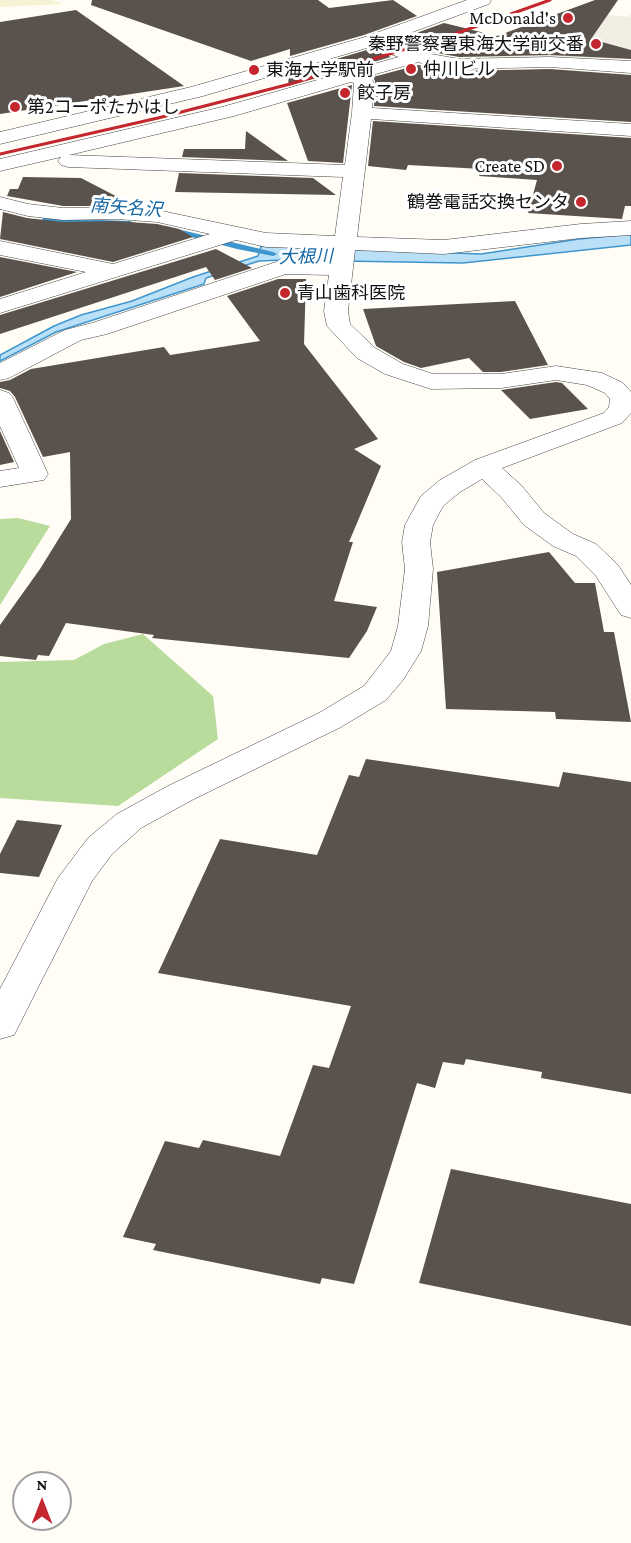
<!DOCTYPE html>
<html>
<head>
<meta charset="utf-8">
<style>
	body { margin:0 }
	#map { position:relative; width:631px; height:1543px; overflow:hidden; background:#fffdf5; font-family:"Crimson Pro",serif }
	canvas { display:block }
	.north { position:absolute; left:12px; top:1471px; width:60px; height:60px; box-sizing:border-box; background:#fff; border:2px solid #a0a0a0; border-radius:50%; rotate:0deg; font-size:16px; font-weight:700; line-height:24px; text-align:center; color:#111 }
	.north::after { content:''; display:block; margin:auto; width:21px; height:27px; background:#c4262e; clip-path:polygon(50% 0,100% 100%,50% 72%,0 100%) }
</style>
</head>
<body>
<div id="map">
<canvas width="631" height="1543"></canvas>
<div class="north">N</div>
</div>
<script>
const c = document.querySelector('canvas').getContext('2d');
c.lineJoin = 'round';
function fillPath(path, color) {
  c.fillStyle = color;
  c.fill(path, 'evenodd');
}
function poly(rows) {
  const path = new Path2D();
  for (const r of rows) {
    path.moveTo(r[0], r[1]);
    for (let i = 2; i < r.length; i += 2) path.lineTo(r[i], r[i + 1]);
  }
  return path;
}
function trace(path, color, width, dash) {
  c.strokeStyle = color;
  c.lineWidth = width;
  c.lineCap = dash ? 'butt' : 'round';
  c.setLineDash(dash || []);
  c.stroke(path);
}
function label(font, color, halo, rows, align = 'center') {
  c.font = font + ' "Crimson Pro","Noto Sans JP",serif';
  c.lineWidth = 6;
  c.setLineDash([]);
  c.textBaseline = 'middle';
  c.strokeStyle = halo;
  c.fillStyle = color;
  for (const [text, x, y, turn = 0] of rows) {
    c.save();
    c.translate(x, y);
    c.rotate((+turn || 0) * Math.PI / 180);
    c.textAlign = isNaN(turn) ? turn : align;
    if (halo) c.strokeText(text, 0, 0);
    c.fillText(text, 0, 0);
    c.restore();
  }
}
const farmland = poly([
	[0,0,51,0,64,4,0,7]
]);
const forest = poly([
	[18,518,50,526,0,605,0,519],
	[143,634,213,696,218,739,118,806,0,798,0,662,74,660,104,644]
]);
const plaza = poly([
	[631,14,631,52,627,58,545,57,468,60,469,57,492,49,606,15,629,17]
]);
const water = poly([
	[631,234,631,245,463,263,283,260,259,261,206,278,204,284,56,332,0,361,0,355,54,326,81,315,132,301,193,277,258,256,261,246,481,254,579,239,631,234]
]);
const stream = poly([
	[43,218,130,221,134,223,130,225,46,222,42,220,43,218],
	[165,226,273,252,277,254,273,256,237,249,165,230,165,226]
]);
const building = poly([
	[92,0,318,0,329,8,393,0,417,16,364,35,290,56,290,49,251,61,91,5],
	[595,0,618,0,591,39,631,50,631,59,550,55,459,57,421,50,394,41,444,23,497,36],
	[76,10,184,86,0,114,0,22],
	[370,49,391,57,288,86,289,73],
	[418,65,459,71,550,69,631,75,631,122,374,106,375,81,373,77],
	[352,85,343,163,308,161,287,103],
	[373,121,631,138,631,206,625,206,622,219,528,213,537,180,479,176,482,169,408,165,406,170,368,166],
	[246,131,288,161,182,157,184,149,245,149],
	[179,173,313,178,336,195,175,192],
	[23,177,81,178,135,206,63,206,7,196,10,189,18,189],
	[3,212,27,218,63,222,116,221,157,224,179,229,193,237,113,262,0,239],
	[216,249,252,268,215,280,206,267,0,334,0,315],
	[0,257,77,272,0,297],
	[278,279,306,279,304,344,378,439,354,449,381,466,349,542,353,542,334,601,377,607,367,631,349,658,152,638,154,635,66,623,49,656,38,655,36,660,0,656,0,625,40,569,71,519,70,452,43,457,15,397,10,391,0,388,0,382,10,380,31,369,164,347,170,355,260,341,227,296],
	[515,301,548,365,501,372,483,372,469,358,421,368,404,362,376,346,363,309],
	[556,382,562,383,588,409,530,419,501,390],
	[0,431,14,462,0,465],
	[549,552,575,583,595,583,604,632,614,632,631,722,556,719,555,712,446,709,437,572],
	[366,759,559,787,563,772,631,782,631,1094,541,1078,542,1072,466,1059,464,1065,443,1062,435,1088,417,1083,354,1284,322,1278,320,1284,153,1250,156,1244,123,1237,165,1141,199,1148,203,1140,280,1156,313,1065,329,1068,351,1006,158,973,220,839,317,855,349,775,359,777],
	[17,820,62,825,39,877,0,873,0,854],
	[451,1169,631,1204,631,1326,419,1283]
]);
const minor = poly([
	[467,0,491,0,489,4,377,45,203,96,0,144,0,132,191,87,365,37,467,0],
	[416,52,422,53,425,57,422,61,369,76,373,81,372,108,631,124,631,136,371,119,357,237,444,240,581,224,631,221,631,235,581,238,444,254,355,250,348,311,350,324,375,348,403,364,433,374,501,374,556,366,602,373,623,383,631,392,631,413,622,423,502,468,521,485,544,513,573,534,596,544,618,565,631,585,631,618,621,615,596,576,576,556,553,546,524,525,501,497,482,479,460,492,443,506,433,525,430,542,433,569,428,626,421,651,403,680,386,700,341,727,192,800,141,828,112,854,92,881,14,1035,0,1039,0,989,58,878,88,838,117,814,168,786,319,713,364,686,391,651,398,626,405,569,402,542,405,525,421,496,440,480,475,460,604,413,609,407,610,399,605,393,587,385,556,380,501,388,431,389,385,374,357,358,327,326,324,311,329,275,286,274,107,334,81,340,9,378,0,380,0,363,65,330,92,323,276,262,284,260,331,262,333,249,266,247,236,240,0,313,0,299,86,272,0,255,0,241,113,264,210,234,157,222,116,219,63,220,28,216,0,209,0,197,28,204,63,208,116,207,157,210,266,233,335,236,343,177,68,167,61,165,58,161,61,157,0,171,0,159,222,107,416,52],
	[351,82,354,83,352,113,345,165,69,155,234,116,351,82],
	[0,390,9,393,13,398,48,474,44,480,0,487,0,471,19,468,0,426,0,390]
]);
const tertiary = poly([
	[371,36,420,52,459,59,550,57,631,61,631,73,550,67,459,69,410,61,365,45,362,41,365,37,371,36]
]);
const rail = poly([
	[0,154,158,118,290,84,449,36,550,0]
]);
const markers = [
	[568,18,6,"#c4262e"],
	[596,44,6,"#c4262e"],
	[411,69,6,"#c4262e"],
	[254,70,6,"#c4262e"],
	[345,93,6,"#c4262e"],
	[15,107,6,"#c4262e"],
	[557,166,6,"#c4262e"],
	[581,202,6,"#c4262e"],
	[285,293,6,"#c4262e"]
];
const farPoinames = [
	["McDonald's",556,18,"right"],
	["秦野警察署東海大学前交番",584,44,"right"],
	["仲川ビル",423,69],
	["東海大学駅前",266,70],
	["餃子房",357,93],
	["第2コーポたかはし",27,107],
	["Create SD",545,166,"right"],
	["鶴巻電話交換センタ",569,202,"right"],
	["青山歯科医院",297,293]
];
const farWaternames = [
	["南矢名沢",126,208,4],
	["大根川",306,257,-1]
];
fillPath(farmland, '#f6f3d4');
fillPath(forest, '#b9dc9c');
fillPath(plaza, '#f1ede2');
fillPath(water, '#b9e0f7');
trace(water, '#3f96cf', 1.5);
fillPath(stream, '#3f96cf');
fillPath(building, '#5a524d');
trace(minor, '#444', 1);
trace(tertiary, '#444', 1);
fillPath(minor, '#fff');
fillPath(tertiary, '#fff');
trace(rail, '#c4262e', 3);
for (const [x, y, r, color] of markers) {
  const dot = new Path2D();
  dot.arc(x, y, r, 0, 2 * Math.PI);
  c.fillStyle = color;
  c.fill(dot);
  trace(dot, '#fff', 2);
}
label('18px', '#111', '#fff', farPoinames, 'left');
label('italic 18px', '#1768a6', '#fff', farWaternames);
</script>
</body>
</html>
